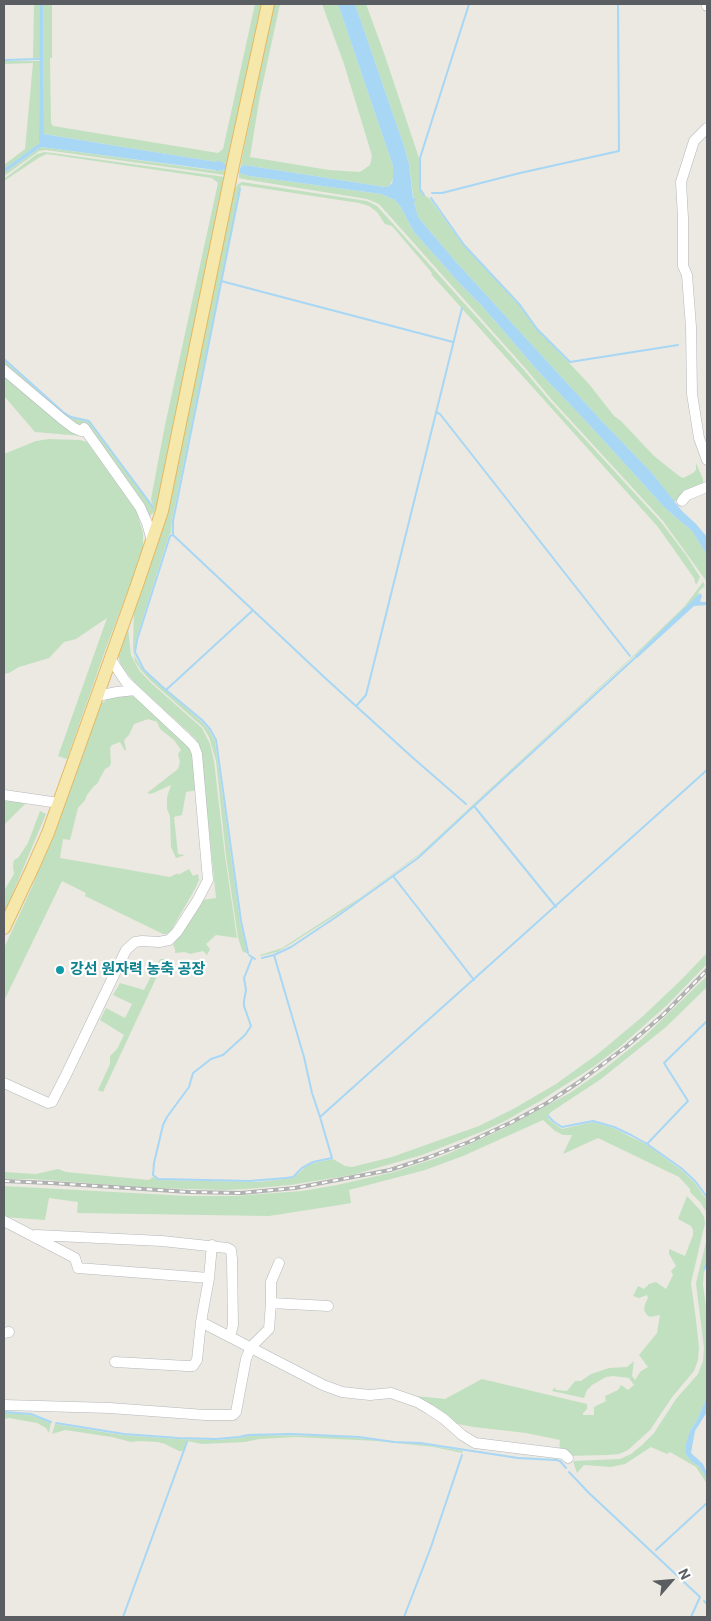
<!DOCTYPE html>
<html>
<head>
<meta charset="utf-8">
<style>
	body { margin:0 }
	#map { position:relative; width:711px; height:1621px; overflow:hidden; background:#ebe9e1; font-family:Roboto,sans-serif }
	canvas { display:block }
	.frame { position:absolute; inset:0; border:5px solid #5a5d61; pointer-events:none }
	.north { position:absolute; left:646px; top:1556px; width:50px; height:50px; -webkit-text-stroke:4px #fff; paint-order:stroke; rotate:63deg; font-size:14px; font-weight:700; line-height:20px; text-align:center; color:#5a5d61 }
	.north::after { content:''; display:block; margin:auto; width:18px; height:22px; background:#5a5d61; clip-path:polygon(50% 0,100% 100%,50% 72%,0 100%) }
</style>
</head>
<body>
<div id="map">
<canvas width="711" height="1621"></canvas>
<div class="frame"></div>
<div class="north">N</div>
</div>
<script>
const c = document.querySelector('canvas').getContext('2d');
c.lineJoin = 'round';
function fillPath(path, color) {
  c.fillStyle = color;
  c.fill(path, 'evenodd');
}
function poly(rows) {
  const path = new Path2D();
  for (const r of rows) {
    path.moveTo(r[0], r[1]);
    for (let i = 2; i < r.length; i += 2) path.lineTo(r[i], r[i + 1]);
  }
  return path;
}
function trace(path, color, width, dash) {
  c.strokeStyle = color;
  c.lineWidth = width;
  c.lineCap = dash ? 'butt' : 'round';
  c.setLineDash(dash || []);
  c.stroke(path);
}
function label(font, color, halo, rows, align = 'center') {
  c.font = font + ' Roboto,"Noto Sans KR",sans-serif';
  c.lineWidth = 4.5;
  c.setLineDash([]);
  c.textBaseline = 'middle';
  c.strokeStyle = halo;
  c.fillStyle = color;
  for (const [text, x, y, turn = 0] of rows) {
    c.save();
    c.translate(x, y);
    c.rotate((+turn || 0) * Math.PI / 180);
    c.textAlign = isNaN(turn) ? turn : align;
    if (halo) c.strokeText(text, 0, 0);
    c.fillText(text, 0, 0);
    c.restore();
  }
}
const green = poly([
	[34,4,40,4,40,58,33,58],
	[43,4,52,4,52,58,50,58,51,123,53,126,218,153,223,149,255,4,262,4,228,165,218,161,217,162,123,147,44,134],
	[274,4,280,4,259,101,250,157,329,170,360,172,370,165,372,156,363,126,344,64,322,4,338,4,393,166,393,179,389,186,385,187,244,165,240,168],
	[355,4,366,4,385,56,419,158,420,190,423,194,430,199,463,245,519,305,537,329,589,384,614,416,621,421,654,456,679,476,683,478,693,473,696,470,696,463,703,479,703,484,678,501,673,501,652,473,599,418,457,263,418,217,414,202,409,164,404,146],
	[4,61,40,61,39,140,41,143,4,169,4,165,25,149,33,63,4,64],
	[41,147,218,171,226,169,225,175,46,150,39,151,4,176,4,173],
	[45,152,225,177,206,276,156,510,148,518,80,429,4,368,4,360,62,412,71,417,89,422,153,506,151,499,165,425,218,183,212,178,47,154,40,157,4,181,4,179,37,154],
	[239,173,249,176,381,194,395,200,400,206,414,232,463,287,482,306,538,371,583,418,666,509,692,531,707,555,707,582,663,521,552,400,526,369,379,204,367,199,243,179,239,178],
	[242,182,367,201,377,206,524,370,550,401,661,522,686,555,700,577,696,585,694,578,658,527,431,274,432,273,392,226,385,224,377,212,369,206,359,203,241,185,172,520,171,533,169,535,136,640,134,652,135,657,143,670,201,721,209,730,215,741,240,921,247,953,243,952,241,947,238,937,226,856,216,761,209,737,203,727,151,681,140,669,135,661,133,649,134,609,184,427,235,189,238,184],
	[4,375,75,433,82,436,35,432,4,396],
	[49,439,80,440,87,442,137,512,143,533,143,550,139,562,106,648,67,759,58,756,107,618,76,639,64,642,49,658,19,667,9,673,4,674,4,454,36,441],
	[703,582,705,586,699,591,698,595,686,608,423,852,344,910,289,945,277,952,260,956,260,955,282,948,361,897,422,852,631,658,685,606],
	[128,627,131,655,139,670,150,682,202,728,210,744,214,761,225,856,237,938,216,935,206,944,210,949,207,955,203,951,190,954,185,952,175,953,175,949,173,945,202,900,216,898,201,752,196,739,135,683,121,666,119,659,119,653],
	[133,695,191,748,197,790,186,792,182,815,174,817,178,854,185,855,176,858,171,847,170,816,167,809,167,797,171,785,151,794,147,793,178,769,180,762,178,754,181,750,174,740,160,729,157,722,148,719,134,724,129,735,124,740,126,749,125,751,120,742,112,745,110,748,111,763,110,766,105,769,97,784,94,786,87,795,85,800,78,808,70,840,63,839,60,858,170,877,178,873,178,875,189,869,193,876,198,874,199,880,196,887,172,929,167,934,163,934,85,896,86,893,62,881,4,1001,4,948,32,887,64,806,99,708,101,704,110,697],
	[4,798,25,804,4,825],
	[40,811,46,814,4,914,4,891,14,874,13,867,14,860,18,858,28,843],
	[707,953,707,964,667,1005,622,1045,593,1067,540,1101,505,1121,481,1132,422,1155,352,1175,290,1185,246,1189,225,1190,152,1188,32,1179,4,1179,4,1172,36,1174,58,1169,66,1172,149,1180,153,1177,158,1180,258,1182,293,1178,307,1166,314,1163,333,1159,345,1166,352,1167,392,1157,479,1126,515,1108,556,1084,599,1053,642,1017,680,981],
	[160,959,165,959,103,1092,98,1090,110,1064,110,1056,117,1049,124,1035,100,1020,106,1008,125,1018,132,1004,113,995,120,983,144,990],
	[707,976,707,987,666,1027,601,1079,551,1112,547,1117,553,1123,562,1129,593,1122,613,1128,647,1145,680,1169,694,1182,707,1200,707,1213,700,1202,690,1192,690,1189,679,1177,598,1138,563,1154,572,1135,563,1135,555,1131,543,1120,463,1156,425,1170,349,1190,351,1203,333,1206,269,1216,77,1213,78,1202,49,1198,45,1220,4,1217,4,1186,188,1196,234,1196,261,1194,302,1191,337,1185,394,1172,443,1156,501,1130,570,1093,603,1070,642,1039],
	[687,1196,700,1210,704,1217,705,1223,691,1283,696,1320,699,1348,698,1360,694,1371,673,1396,650,1430,628,1450,619,1454,608,1455,568,1456,559,1452,560,1440,526,1433,474,1427,452,1423,406,1395,445,1399,482,1379,587,1404,587,1409,583,1413,583,1415,594,1415,594,1407,606,1401,605,1396,618,1390,621,1385,628,1390,634,1385,629,1378,613,1376,606,1377,592,1385,587,1390,584,1398,552,1391,555,1387,556,1390,567,1391,575,1381,581,1381,591,1374,609,1368,627,1367,634,1361,632,1376,635,1380,641,1371,648,1367,639,1355,657,1333,660,1315,650,1317,647,1315,644,1310,645,1304,648,1298,647,1295,639,1298,633,1296,638,1286,644,1289,649,1284,656,1282,666,1289,673,1275,671,1271,676,1266,669,1254,669,1249,685,1256,693,1235,693,1230,691,1226,678,1219],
	[707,1238,707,1258,704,1270,703,1285,707,1313,707,1396,697,1420,690,1431,685,1453,692,1462,699,1466,707,1479,707,1484,696,1467,670,1452,667,1454,651,1447,625,1464,611,1467,584,1465,577,1473,573,1461,620,1459,631,1454,642,1445,654,1433,676,1399,698,1374,703,1361,704,1348,696,1283],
	[4,1412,30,1415,51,1422,49,1433,46,1428,37,1423,9,1418,4,1419],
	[55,1424,122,1435,178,1439,216,1440,240,1438,249,1435,335,1436,421,1444,463,1451,462,1453,434,1447,378,1441,296,1437,259,1439,245,1442,202,1444,187,1441,183,1451,179,1451,165,1444,158,1442,139,1441,131,1442,112,1437,65,1430,52,1434]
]);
const water = poly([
	[40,4,43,4,44,134,123,147,217,162,217,160,228,165,226,169,218,171,218,172,215,170,41,147,4,173,4,169,40,143,39,140],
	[338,4,355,4,404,146,409,164,413,198,416,199,414,202,418,217,457,263,599,418,652,473,682,511,696,524,707,537,707,555,692,531,666,509,583,418,538,371,482,306,463,287,414,232,400,206,395,200,381,194,249,176,239,173,240,168,244,165,385,187,389,186,392,183,393,179,393,166],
	[700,593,702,596,700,601,702,602,706,602,707,605,694,606,637,658,635,656],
	[707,1396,707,1412,695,1431,691,1453,703,1464,707,1473,707,1479,699,1466,692,1462,685,1453,686,1444,690,1431,697,1420]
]);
const stream = poly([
	[4,60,41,59],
	[240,189,173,521,173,535,323,676,412,757,466,804],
	[432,193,442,193,520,173,619,151,618,4],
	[424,195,420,189,420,158,469,4],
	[431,198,464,245,520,305,537,329,570,362,678,345],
	[221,281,453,342],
	[4,359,63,412,71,417,89,421,153,507],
	[436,412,440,414,630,656],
	[166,690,144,670,135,652,137,640,170,536,173,535],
	[357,705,366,695,462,308],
	[393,876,474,980],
	[556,907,474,806,637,656],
	[248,953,241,921,216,740,210,729,202,720,166,690,252,611],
	[249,955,255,959],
	[252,958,244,978,246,990,244,1001,244,1006,251,1026,245,1035,223,1055,211,1059,193,1073,189,1087,167,1117,163,1125,154,1163,153,1175,158,1179,250,1181,286,1178,293,1177,302,1168,313,1162,332,1158,320,1117,707,770],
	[262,958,274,955],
	[548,1116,554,1122,562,1127,593,1121,614,1127,631,1135,647,1144,681,1168,695,1181,707,1197],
	[320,1117,312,1093,304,1057,274,955,291,947,339,915,418,858,474,806],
	[647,1144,688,1101,664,1063,707,1021],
	[704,1270,707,1261],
	[4,1412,31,1414,51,1422],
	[56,1423,124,1434,178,1438,216,1439,239,1437,248,1435,292,1434,359,1437,394,1442,420,1443,518,1458,556,1460,560,1461,566,1468],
	[569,1472,589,1493,700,1597,691,1617],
	[656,1550,707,1503],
	[704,1601,707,1604],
	[123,1617,187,1442],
	[404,1617,431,1547,462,1455]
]);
const minor = poly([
	[707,4,707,6],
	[707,128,694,141,681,182,683,218,683,266,687,275,691,327,692,394,699,438,707,460],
	[4,370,62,419,74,428,81,431,86,431],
	[84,428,140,507,147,523,152,541],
	[682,501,687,495,707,487],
	[97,696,117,692,135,690],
	[4,795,59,803],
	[4,1083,48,1103,52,1102,66,1075,126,950,135,942,142,941,159,942,169,940,177,932,197,901,208,880,197,754,194,746,186,738,126,682,110,658],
	[4,1221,75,1258,78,1268,209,1278,201,1322,323,1385,342,1392,360,1394,370,1395,391,1393,417,1402,429,1409,444,1419,462,1435,475,1443,564,1454,568,1458],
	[36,1235,162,1241,227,1248,231,1250,232,1259,233,1325,230,1337],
	[209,1278,212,1245],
	[271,1303,328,1306],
	[4,1333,9,1332],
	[115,1362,187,1366,193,1366,197,1360,201,1322],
	[4,1405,110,1408,205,1415,233,1415,236,1412,246,1359,251,1347,269,1329,271,1303,271,1282,279,1263]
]);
const major = poly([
	[4,928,32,869,48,833,137,585,162,511,233,165,268,4]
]);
const rail = poly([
	[4,1181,51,1183,189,1192,241,1193,295,1188,390,1170,427,1158,469,1142,512,1122,547,1103,579,1082,627,1046,664,1014,707,970]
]);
const markers = [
	[60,970,5,"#0f9aa8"]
];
const cultureNames = [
	["강선 원자력 농축 공장",70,970]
];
fillPath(green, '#c1e0c0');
fillPath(water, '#a7d7f5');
trace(stream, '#a7d7f5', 2);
trace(minor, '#b4b7bb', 11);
trace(major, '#e2b964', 14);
trace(minor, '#fff', 10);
trace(major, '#f6e7ab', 12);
trace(rail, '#b0b1b1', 4);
trace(rail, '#fff', 2, [5.5]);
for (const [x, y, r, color] of markers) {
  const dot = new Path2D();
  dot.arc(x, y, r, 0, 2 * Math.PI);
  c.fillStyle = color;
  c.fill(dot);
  trace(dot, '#fff', 2);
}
label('bold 15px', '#0d838f', '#fff', cultureNames, 'left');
</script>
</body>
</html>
